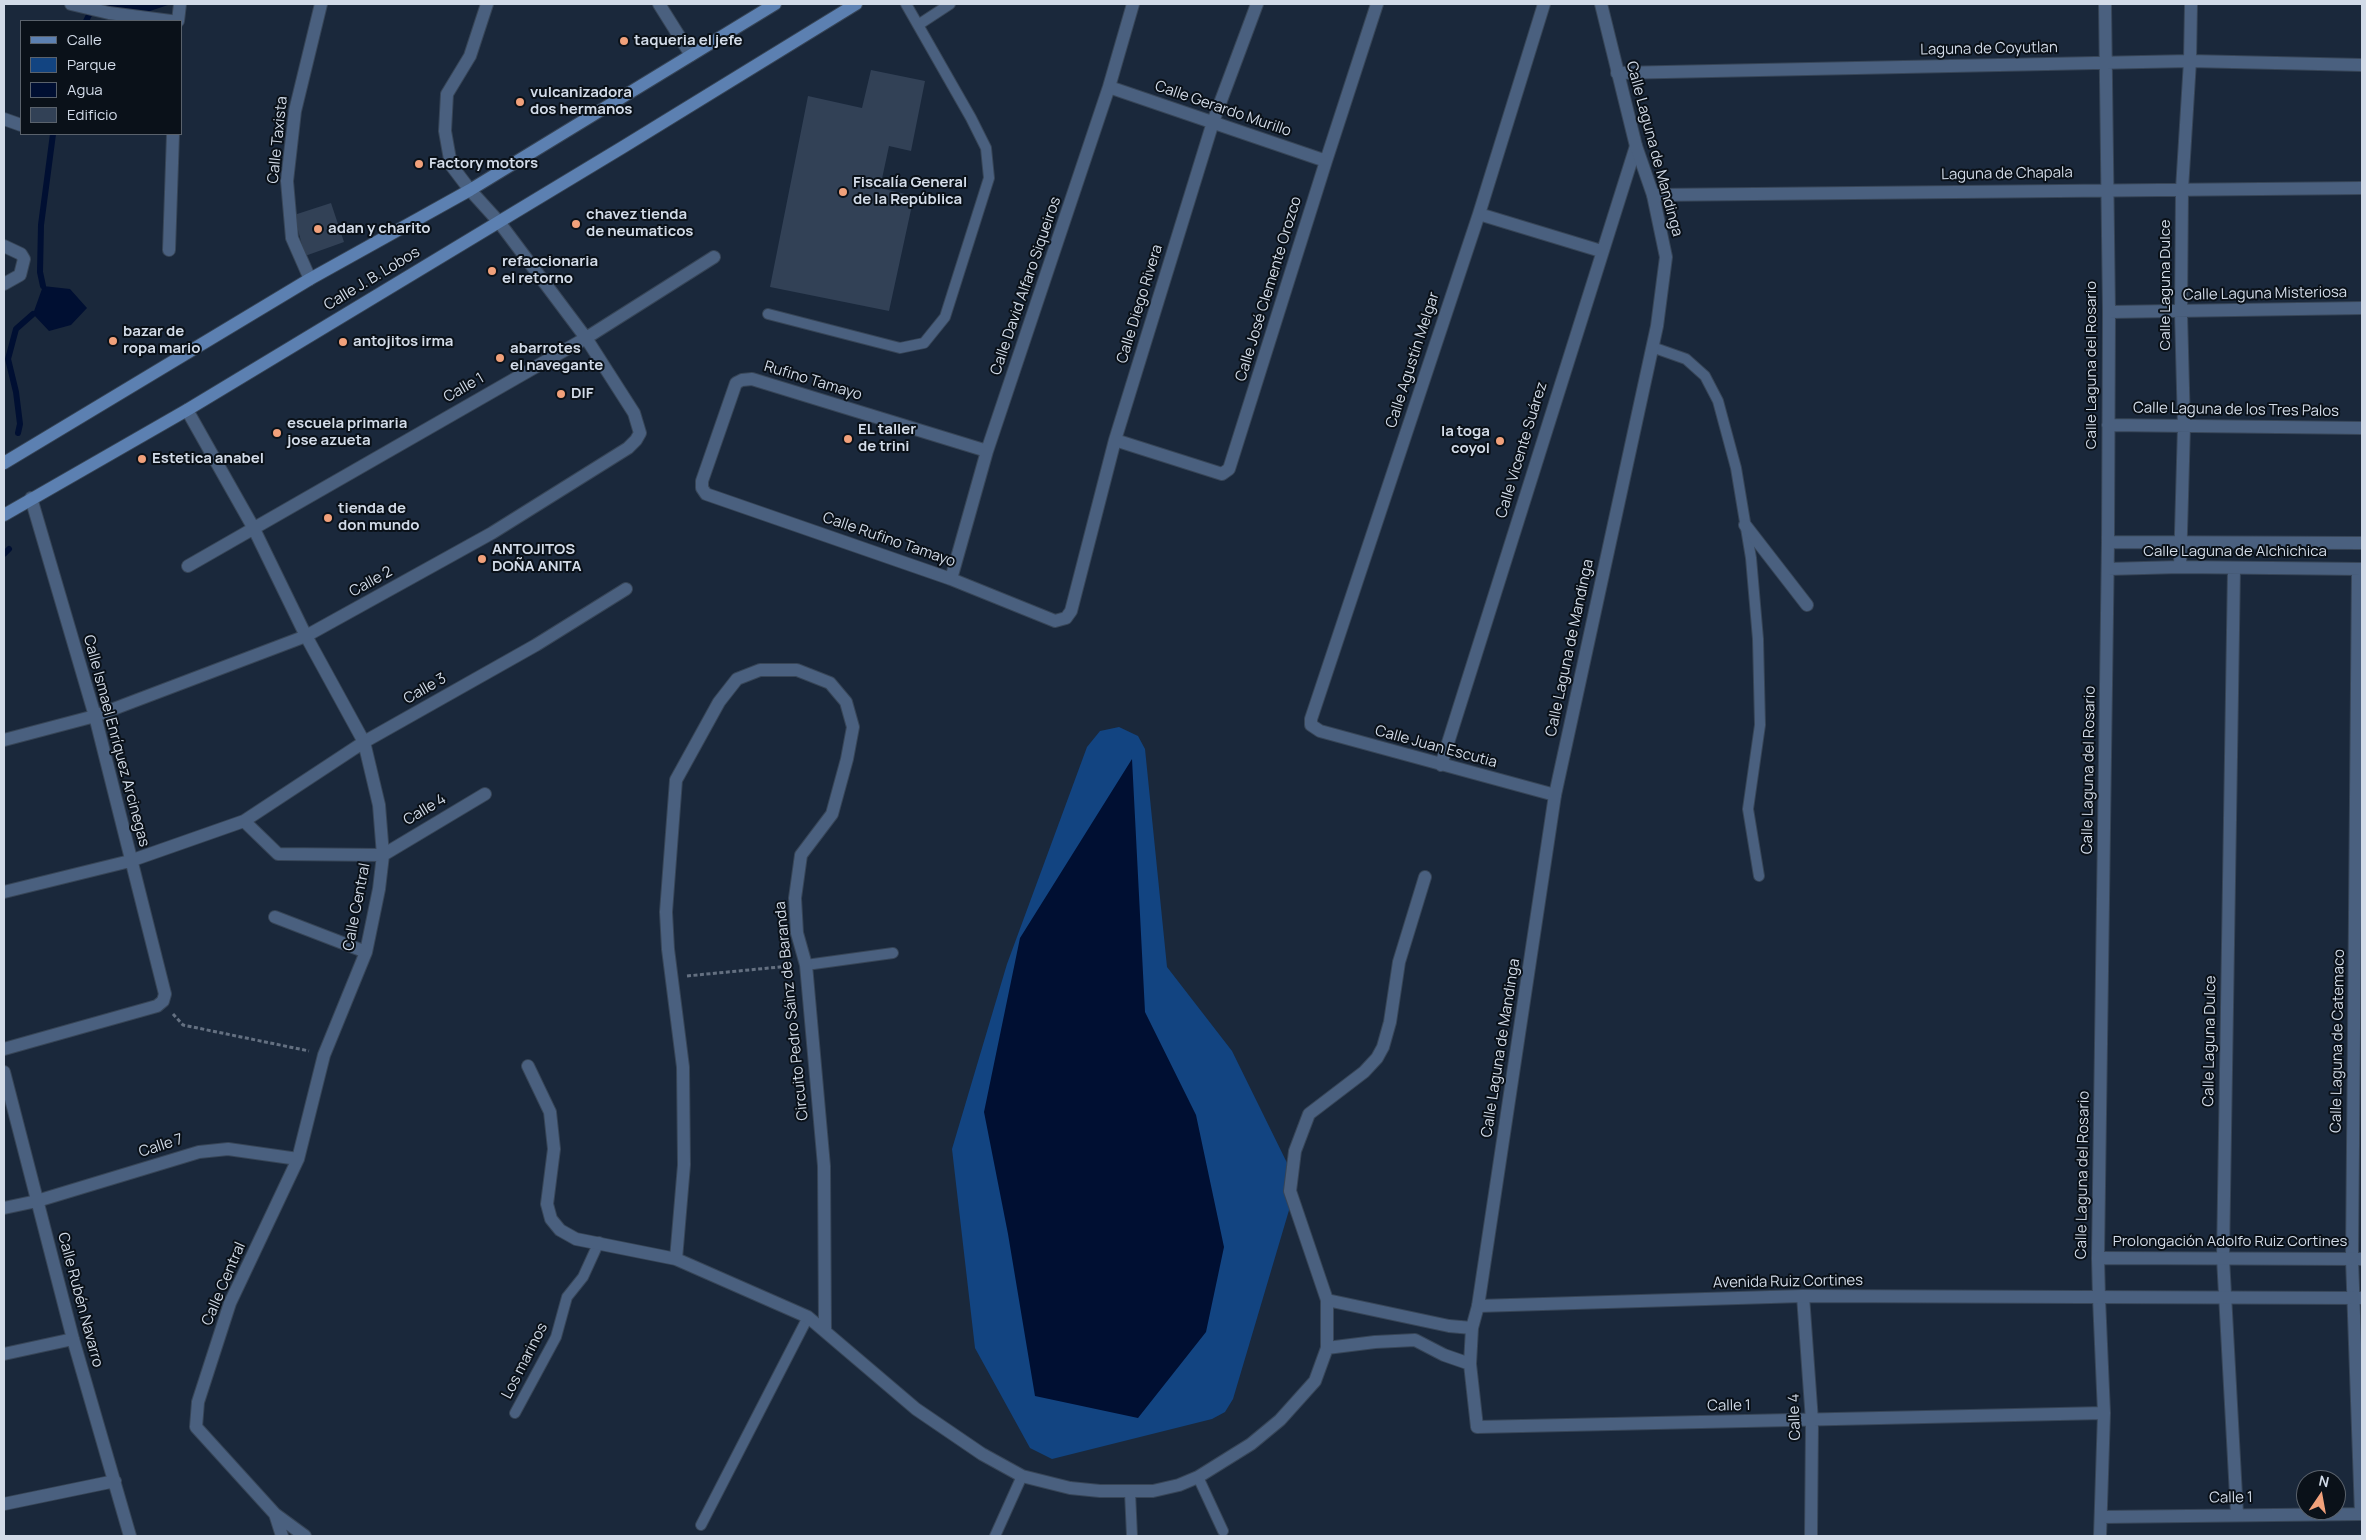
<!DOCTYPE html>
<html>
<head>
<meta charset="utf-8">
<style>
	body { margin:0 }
	#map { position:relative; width:2366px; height:1540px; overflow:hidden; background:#1a283b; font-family:Manrope,sans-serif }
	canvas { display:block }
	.frame { position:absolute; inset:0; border:5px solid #d2dbe8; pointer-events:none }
	.legend { position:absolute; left:20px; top:20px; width:162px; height:115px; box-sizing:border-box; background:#0a1119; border:1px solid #5a626c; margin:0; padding:6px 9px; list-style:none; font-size:15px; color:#d2dbe8 }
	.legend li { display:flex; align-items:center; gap:10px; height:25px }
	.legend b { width:25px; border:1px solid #5a626c }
	.north { position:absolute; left:2296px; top:1470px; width:50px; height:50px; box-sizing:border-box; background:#0a1119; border:1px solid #5a626c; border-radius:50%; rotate:12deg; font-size:14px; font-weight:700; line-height:20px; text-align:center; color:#d2dbe8 }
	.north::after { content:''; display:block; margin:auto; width:18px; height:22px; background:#f1a17b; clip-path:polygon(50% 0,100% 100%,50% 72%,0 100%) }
</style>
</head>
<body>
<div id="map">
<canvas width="2366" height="1540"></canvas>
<div class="frame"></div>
<ul class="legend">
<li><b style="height:6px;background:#5c80b1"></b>Calle</li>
<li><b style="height:14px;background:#124481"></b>Parque</li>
<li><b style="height:14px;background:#000f32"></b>Agua</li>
<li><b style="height:14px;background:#324156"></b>Edificio</li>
</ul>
<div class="north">N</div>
</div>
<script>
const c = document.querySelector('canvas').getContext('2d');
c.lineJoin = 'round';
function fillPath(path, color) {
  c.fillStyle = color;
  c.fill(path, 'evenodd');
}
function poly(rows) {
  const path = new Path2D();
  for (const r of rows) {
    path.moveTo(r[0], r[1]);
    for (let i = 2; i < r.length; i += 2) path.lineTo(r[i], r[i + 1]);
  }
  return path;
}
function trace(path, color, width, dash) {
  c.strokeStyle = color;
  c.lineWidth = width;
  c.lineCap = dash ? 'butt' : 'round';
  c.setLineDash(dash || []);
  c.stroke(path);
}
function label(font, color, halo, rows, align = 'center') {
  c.font = font + ' Manrope,sans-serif';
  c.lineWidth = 4;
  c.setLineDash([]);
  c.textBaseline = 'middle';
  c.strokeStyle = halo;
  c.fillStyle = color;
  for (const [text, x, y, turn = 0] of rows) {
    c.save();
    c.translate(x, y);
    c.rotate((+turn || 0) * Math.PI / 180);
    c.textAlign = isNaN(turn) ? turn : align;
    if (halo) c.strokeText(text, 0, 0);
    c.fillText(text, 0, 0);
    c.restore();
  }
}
const green = poly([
	[1119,727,1138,736,1145,749,1167,967,1232,1051,1292,1173,1295,1190,1233,1399,1225,1412,1212,1419,1052,1459,1030,1448,975,1348,952,1149,1007,964,1087,747,1100,731]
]);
const water = poly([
	[84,4,171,4,144,13],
	[43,286,70,289,87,308,71,325,49,331,33,314],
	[1132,759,1145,1012,1196,1115,1224,1247,1206,1332,1138,1418,1035,1396,1008,1234,984,1112,1020,938]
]);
const stream = poly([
	[86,21,92,9],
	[43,286,40,272,41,225,53,134],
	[18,433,20,424,16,392,8,359,16,329,33,314],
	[4,554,9,549]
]);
const building = poly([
	[871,70,925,81,911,151,889,146,880,188,914,196,889,311,770,287,808,96,862,108],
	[331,203,344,242,305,256,294,215]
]);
const path = poly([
	[687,976,790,966],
	[173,1014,183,1025,309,1051]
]);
const service = poly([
	[918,25,950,4],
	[768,314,900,348,924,343,945,317,989,178,986,148,971,118,906,4],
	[1652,347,1686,359,1705,376,1718,401,1736,468,1751,558,1758,639,1760,725,1748,809,1759,876],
	[806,965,893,953],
	[515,1413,556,1337,567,1297,583,1277,599,1242],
	[1198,1477,1223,1531],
	[1130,1492,1132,1536],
	[701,1525,808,1317],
	[995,1536,1022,1476]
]);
const minor = poly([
	[71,4,109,13,171,21],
	[659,4,691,55],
	[1544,4,1479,214,1311,719,1311,725,1320,731,1555,795],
	[178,21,180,4],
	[1617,73,2190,61,2362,65],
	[1109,87,1326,161],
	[4,119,21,125],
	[1653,195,2362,188],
	[1479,214,1601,251],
	[4,246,21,254,24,259,20,275,4,284],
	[169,250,173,134],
	[310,279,292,238,287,181,295,111,321,4],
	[2109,312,2362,308],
	[187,410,253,527,306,636,364,742,379,805,383,855,379,889,366,952,324,1055,298,1159,230,1303,198,1402,196,1427,275,1514,305,1536],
	[2108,425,2362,428],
	[1115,440,1222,474,1229,469,1326,161,1377,4],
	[987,451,752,379,742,380,736,383,702,481,702,488,706,494,951,579,1055,621,1066,618,1071,611,1115,440,1213,122,1257,4],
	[1745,525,1807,605],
	[2108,542,2362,543],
	[188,566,586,338,714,257],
	[2180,567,2184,426,2181,313,2182,189,2190,61,2191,4],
	[2234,568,2223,1258,2237,1514],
	[2108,569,2180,567,2362,569],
	[2358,569,2352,1259,2361,1514],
	[951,579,987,451,1109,87,1133,4],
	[4,740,95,716,306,636,492,533,628,448,636,440,640,433,634,413,586,338,499,222,470,190,451,165,445,131,447,94,470,56,487,4],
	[1441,765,1636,146],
	[244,821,364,742,536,645,626,589],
	[4,892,130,861,244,821,278,854,383,855,485,794],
	[275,917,366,952],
	[4,1049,157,1006,163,1001,165,994,95,716,31,498],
	[528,1066,550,1112,554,1149,547,1204,551,1219,560,1230,576,1239,676,1259,808,1317,916,1409,982,1454,1022,1476,1070,1488,1100,1491,1153,1491,1179,1485,1198,1477,1251,1444,1280,1420,1315,1381,1327,1348,1327,1300,1290,1191,1295,1151,1309,1114,1364,1072,1377,1058,1383,1047,1390,1022,1399,962,1425,877],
	[4,1072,73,1339,130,1536],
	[4,1208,37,1201,199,1152,228,1149,298,1159],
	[2098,1258,2108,542,2109,312,2105,4],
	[676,1259,684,1165,683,1067,668,949,666,912,676,780,719,702,737,679,760,670,797,670,830,683,846,702,853,727,847,759,832,814,801,855,795,898,797,933,806,965,824,1166,825,1331],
	[1803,1296,1812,1421,1811,1536],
	[2099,1298,2104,1413,2100,1536],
	[1327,1300,1449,1326,1472,1328],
	[1478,1306,1472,1328,1470,1364,1477,1427,2104,1413],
	[1327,1348,1375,1342,1415,1340,1444,1355,1470,1364],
	[4,1354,73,1339],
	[4,1504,115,1481],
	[275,1514,282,1536],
	[2101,1517,2362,1514]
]);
const tertiary = poly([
	[1601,4,1636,146,1653,195,1666,257,1657,326,1555,795,1478,1306,1803,1296,2362,1298],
	[2099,1298,2098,1258,2362,1259]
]);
const secondary = poly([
	[4,463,310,279,470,190,775,4],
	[4,515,187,410,623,147,856,4]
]);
const markers = [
	[624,41,5,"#f1a17b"],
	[520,102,5,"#f1a17b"],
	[419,164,5,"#f1a17b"],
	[843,192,5,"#f1a17b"],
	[576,224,5,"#f1a17b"],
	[318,229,5,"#f1a17b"],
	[492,271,5,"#f1a17b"],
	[113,341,5,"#f1a17b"],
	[343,342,5,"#f1a17b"],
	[500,358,5,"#f1a17b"],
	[561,394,5,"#f1a17b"],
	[277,433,5,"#f1a17b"],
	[848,439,5,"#f1a17b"],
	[1500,441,5,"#f1a17b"],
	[142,459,5,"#f1a17b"],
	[328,518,5,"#f1a17b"],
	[482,559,5,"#f1a17b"]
];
const poiNames = [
	["taqueria el jefe",634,41],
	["vulcanizadora",530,93],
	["dos hermanos",530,110],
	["Factory motors",429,164],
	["Fiscalía General",853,183],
	["de la República",853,200],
	["chavez tienda",586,215],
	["de neumaticos",586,232],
	["adan y charito",328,229],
	["refaccionaria",502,262],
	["el retorno",502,279],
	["bazar de",123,332],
	["ropa mario",123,349],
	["antojitos irma",353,342],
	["abarrotes",510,349],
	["el navegante",510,366],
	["DIF",571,394],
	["escuela primaria",287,424],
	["jose azueta",287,441],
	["EL taller",858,430],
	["de trini",858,447],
	["la toga",1490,432,"right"],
	["coyol",1490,449,"right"],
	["Estetica anabel",152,459],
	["tienda de",338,509],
	["don mundo",338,526],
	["ANTOJITOS",492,550],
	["DOÑA ANITA",492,567]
];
const streetNames = [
	["Laguna de Coyutlan",1989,49,-1],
	["Calle Gerardo Murillo",1223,109,19],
	["Calle Taxista",278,140,-84],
	["Calle Laguna de Mandinga",1654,149,75],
	["Laguna de Chapala",2007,174,-1],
	["Calle J. B. Lobos",372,279,-31],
	["Calle Laguna Dulce",2166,285,-90],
	["Calle David Alfaro Siqueiros",1026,286,-71],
	["Calle José Clemente Orozco",1269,289,-73],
	["Calle Laguna Misteriosa",2265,294,-1],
	["Calle Diego Rivera",1140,304,-73],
	["Calle Agustín Melgar",1413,360,-72],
	["Calle Laguna del Rosario",2092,365,-90],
	["Rufino Tamayo",813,381,17],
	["Calle 1",464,388,-30],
	["Calle Laguna de los Tres Palos",2236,410,1],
	["Calle Vicente Suárez",1522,450,-73],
	["Calle Rufino Tamayo",889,540,19],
	["Calle Laguna de Alchichica",2235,552],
	["Calle 2",371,582,-29],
	["Calle Laguna de Mandinga",1570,648,-78],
	["Calle 3",425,689,-30],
	["Calle Ismael Enríquez Arcinegas",116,741,75],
	["Calle Juan Escutia",1436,747,15],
	["Calle Laguna del Rosario",2089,770,-89],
	["Calle 4",425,810,-31],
	["Calle Central",357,907,-79],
	["Circuito Pedro Sáinz de Baranda",792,1011,-96],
	["Calle Laguna Dulce",2210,1041,-89],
	["Calle Laguna de Catemaco",2338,1041,-89],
	["Calle Laguna de Mandinga",1501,1048,-81],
	["Calle 7",161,1146,-18],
	["Calle Laguna del Rosario",2083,1175,-89],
	["Prolongación Adolfo Ruiz Cortines",2230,1242],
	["Avenida Ruiz Cortines",1788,1282,-1],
	["Calle Central",224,1284,-67],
	["Calle Rubén Navarro",80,1300,75],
	["Los marinos",525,1361,-63],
	["Calle 1",1729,1406,-1],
	["Calle 4",1795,1417,-92],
	["Calle 1",2231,1498,-1]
];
fillPath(green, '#124481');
fillPath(water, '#000f32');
trace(stream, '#000f32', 6);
fillPath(building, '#324156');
trace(service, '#374557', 12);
trace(minor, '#374557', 14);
trace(tertiary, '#374557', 14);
trace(secondary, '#374557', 14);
trace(path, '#647081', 3, [4, 2.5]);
trace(service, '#4a607f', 10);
trace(minor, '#4a607f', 12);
trace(tertiary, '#4a607f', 12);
trace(secondary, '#5c80b1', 12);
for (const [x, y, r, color] of markers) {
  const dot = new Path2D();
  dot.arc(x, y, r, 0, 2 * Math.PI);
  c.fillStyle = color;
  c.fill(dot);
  trace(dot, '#0a1119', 2);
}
label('bold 15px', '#d2dbe8', '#0a1119', poiNames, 'left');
label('15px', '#d2dbe8', '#0a1119', streetNames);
</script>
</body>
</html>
